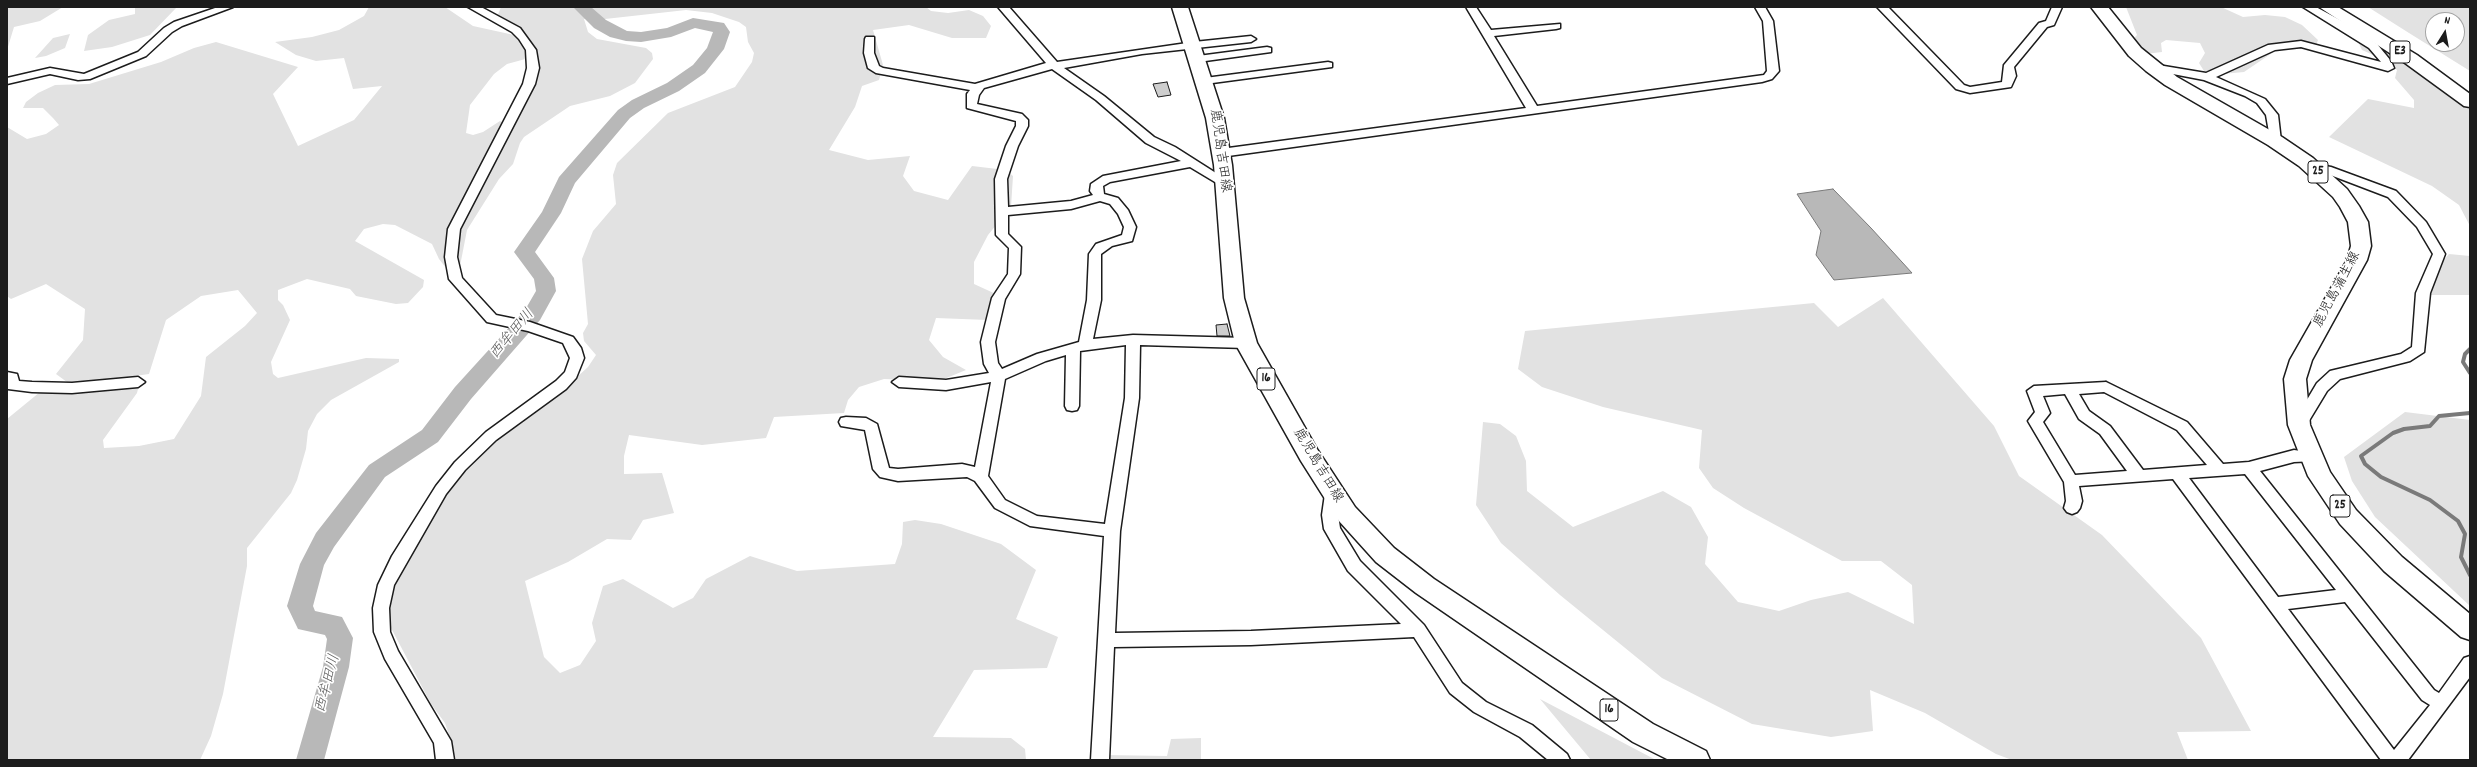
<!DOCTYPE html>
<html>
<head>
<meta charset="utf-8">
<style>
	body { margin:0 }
	#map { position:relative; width:2477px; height:767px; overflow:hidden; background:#fff; font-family:Dekko,sans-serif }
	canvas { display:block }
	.frame { position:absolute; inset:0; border:8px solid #1c1c1c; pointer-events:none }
	.north { position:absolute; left:2425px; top:12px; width:40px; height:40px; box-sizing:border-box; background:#fff; border:1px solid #a4a4a4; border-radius:50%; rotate:11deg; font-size:11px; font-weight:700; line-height:16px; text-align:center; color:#1c1c1c }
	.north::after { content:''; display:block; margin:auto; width:14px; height:18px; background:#1c1c1c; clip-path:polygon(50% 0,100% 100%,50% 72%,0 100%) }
</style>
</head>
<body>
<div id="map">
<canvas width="2477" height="767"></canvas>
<div class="frame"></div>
<div class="north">N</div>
</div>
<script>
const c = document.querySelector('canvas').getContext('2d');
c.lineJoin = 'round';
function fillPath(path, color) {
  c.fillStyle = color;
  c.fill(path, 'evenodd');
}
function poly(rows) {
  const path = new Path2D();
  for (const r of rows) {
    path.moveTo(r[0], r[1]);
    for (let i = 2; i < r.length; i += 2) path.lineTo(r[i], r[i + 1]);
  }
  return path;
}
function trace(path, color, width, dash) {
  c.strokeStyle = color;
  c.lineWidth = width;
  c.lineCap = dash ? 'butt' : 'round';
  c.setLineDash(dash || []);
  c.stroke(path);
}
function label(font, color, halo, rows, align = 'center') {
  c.font = font + ' Dekko,"Klee One",sans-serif';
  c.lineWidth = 3.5;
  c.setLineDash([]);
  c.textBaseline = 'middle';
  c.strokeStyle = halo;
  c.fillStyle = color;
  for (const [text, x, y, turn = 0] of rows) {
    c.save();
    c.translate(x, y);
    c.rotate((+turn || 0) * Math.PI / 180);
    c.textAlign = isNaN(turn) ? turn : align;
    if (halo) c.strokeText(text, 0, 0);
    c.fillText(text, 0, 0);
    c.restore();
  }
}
const green = poly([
	[7,7,63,7,40,21,14,27,7,50],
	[135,7,177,7,150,35,112,47,84,51,88,35,109,20,135,14],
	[369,7,445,7,473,26,514,35,524,46,529,58,507,64,494,74,470,105,466,133,473,135,483,132,500,121,504,123,449,229,445,249,446,268,439,259,432,244,395,225,383,224,364,229,355,241,424,280,423,287,408,303,396,304,356,296,350,289,307,279,278,290,278,300,283,305,290,320,271,362,273,374,278,378,366,358,399,359,399,362,331,400,317,414,308,431,306,449,297,480,291,493,247,548,247,566,223,694,211,736,200,760,7,760,7,419,40,392,139,385,137,393,103,440,104,448,139,446,174,439,201,396,206,357,245,326,257,313,238,290,201,296,166,320,149,374,71,385,56,374,83,340,85,309,46,284,11,299,7,296,7,127,27,139,46,134,59,125,53,118,43,108,23,108,26,102,38,93,55,85,89,84,161,62,194,48,216,42,298,67,273,94,298,146,354,120,382,86,353,89,344,58,316,61,296,55,275,42,312,37,339,30,364,16],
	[501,7,926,7,931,11,948,13,969,10,983,16,991,26,986,38,952,38,909,25,873,30,883,65,879,80,862,86,855,107,829,150,868,160,910,156,903,176,914,191,948,200,972,166,1006,170,1013,176,1011,207,988,235,974,262,974,284,998,295,988,320,936,318,929,340,943,357,966,370,939,381,884,379,859,387,848,400,844,413,774,417,766,438,702,445,629,435,624,456,624,474,662,473,674,513,643,520,631,540,607,539,568,562,525,581,544,657,560,673,580,665,596,641,592,623,603,586,623,579,673,608,693,598,706,579,750,556,797,571,895,564,902,544,903,522,915,520,941,524,1001,544,1036,570,1016,619,1058,637,1047,668,974,670,933,737,1011,738,1025,749,1026,760,452,760,453,747,445,723,431,704,390,626,387,614,391,590,400,567,460,473,479,452,565,388,588,367,596,355,584,341,583,333,588,324,582,259,593,231,616,204,613,175,617,163,668,113,735,87,752,62,754,53,748,42,746,27,739,22,712,13,686,10,605,19,584,19,588,32,597,39,646,48,652,53,653,59,635,83,610,96,570,106,524,137,520,143,513,164,499,179,467,230,460,266,457,260,456,244,460,227,538,65,535,46,521,31,497,17],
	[2126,7,2221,7,2243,17,2265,15,2285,17,2302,25,2318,40,2316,45,2278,49,2244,72,2222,74,2204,71,2199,63,2205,53,2200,43,2166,40,2161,43,2162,52,2136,55,2127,46,2137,35],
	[2368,7,2470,7,2470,71,2409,33],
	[2433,20,2457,20,2457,44,2433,44],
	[2352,29,2470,107,2470,226,2459,205,2432,186,2329,137,2368,99,2414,108,2414,100,2395,78,2397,70,2380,58,2362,50],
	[70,34,65,48,46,56,35,58,53,38],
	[2449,254,2470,256,2470,295,2431,295,2434,271],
	[1883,298,1994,426,2019,476,2102,535,2201,638,2251,731,2177,732,2188,760,2012,760,1996,754,1925,713,1870,690,1873,731,1831,737,1752,724,1662,678,1560,595,1501,543,1476,505,1483,422,1500,424,1516,436,1526,461,1527,491,1573,527,1663,491,1691,507,1708,537,1705,564,1738,602,1779,611,1811,600,1848,592,1914,624,1912,585,1881,561,1842,561,1744,508,1713,488,1699,468,1702,430,1603,407,1542,387,1518,369,1525,331,1814,303,1838,327],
	[2405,412,2470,420,2470,606,2375,517,2352,481,2344,457],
	[1540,699,1656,760,1591,760],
	[1201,738,1201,760,1103,760,1103,755,1167,756,1171,739]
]);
const water = poly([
	[1833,189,1871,228,1912,273,1834,280,1816,255,1821,231,1797,194,1833,189]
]);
const stream = poly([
	[2470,349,2465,354,2463,362,2470,373],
	[2470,413,2439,416,2430,426,2404,429,2393,433,2361,456,2365,464,2381,477,2430,500,2458,521,2465,534,2461,557,2470,575]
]);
const river = poly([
	[573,7,591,7,606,20,627,31,641,32,667,28,693,18,724,23,730,32,724,49,705,73,679,91,644,108,630,118,575,183,561,213,535,252,554,278,556,291,540,320,471,399,438,442,385,477,334,547,324,565,313,606,315,611,342,617,353,638,349,667,324,760,296,760,323,667,327,639,325,635,298,629,287,606,300,564,316,533,369,465,422,430,455,387,525,310,536,291,534,279,514,252,542,212,559,177,618,110,632,100,667,83,693,65,707,48,713,32,695,28,671,37,641,42,626,41,610,37,594,28,573,7]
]);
const building = poly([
	[1167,82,1171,95,1158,97,1153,84,1167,82],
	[1227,324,1230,336,1217,336,1216,325,1227,324]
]);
const minor = poly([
	[218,7,233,7,182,26,172,32,146,56,90,79,78,80,50,74,7,84,7,78,50,68,84,74,138,52,164,28,174,22,218,7],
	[468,7,481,7,520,28,536,50,539,68,535,84,460,229,457,257,462,278,496,315,530,322,573,337,581,348,584,358,576,378,566,389,496,440,465,470,446,494,394,585,389,608,390,632,398,651,451,741,454,760,436,760,434,743,385,659,374,632,373,608,378,585,392,556,436,486,455,462,486,432,556,381,565,372,570,358,563,343,528,331,487,322,449,279,445,257,448,229,523,84,527,68,526,50,519,39,512,32,468,7],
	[998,7,1009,7,1057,62,1194,42,1251,36,1256,39,1251,42,1142,54,1064,68,1104,96,1154,137,1175,147,1230,182,1228,185,1220,185,1190,167,1110,182,1103,186,1104,194,1118,198,1128,210,1136,227,1132,241,1112,246,1101,254,1101,300,1093,339,1133,335,1246,338,1253,343,1246,348,1140,345,1139,398,1120,531,1115,633,1251,631,1401,624,1348,571,1324,529,1322,515,1325,494,1328,490,1333,488,1338,490,1341,494,1338,515,1340,528,1360,561,1424,625,1462,683,1486,702,1532,725,1567,754,1570,760,1548,760,1520,737,1474,712,1450,693,1414,637,1251,645,1114,647,1109,760,1091,760,1104,536,1030,526,995,508,975,481,967,477,898,481,880,477,873,469,865,430,841,426,839,422,841,418,846,417,866,418,877,424,889,468,898,469,962,464,975,467,991,382,946,390,899,387,892,382,899,377,946,380,989,373,984,364,981,342,992,298,1008,274,1009,248,996,235,995,179,1006,146,1016,126,1016,121,967,108,967,94,970,90,876,73,868,68,864,53,865,39,866,37,874,37,874,53,879,66,883,68,975,84,1046,63,998,7],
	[1052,69,1096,100,1146,143,1181,161,1103,176,1091,184,1090,191,1093,195,1071,201,1008,207,1007,179,1018,146,1028,126,1028,120,1022,114,977,104,979,95,984,88,1052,69],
	[1100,201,1110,204,1118,214,1124,227,1122,235,1096,244,1089,254,1087,300,1079,342,1037,354,1002,369,998,363,995,342,1005,299,1020,274,1021,247,1008,234,1008,215,1071,209,1100,201],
	[1126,345,1125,398,1105,524,1037,516,1005,500,988,476,1005,379,1046,361,1066,355,1065,406,1067,410,1072,411,1077,410,1079,406,1080,351,1126,345],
	[1466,7,1476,7,1491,30,1560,24,1560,28,1556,29,1494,36,1537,106,1764,75,1767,71,1763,21,1755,7,1765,7,1773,21,1779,71,1772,79,1762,82,1221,157,1215,153,1221,149,1526,108,1466,7],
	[1877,7,1888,7,1964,85,1970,87,2002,82,2004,65,2039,23,2046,21,2052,7,2062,7,2054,25,2047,27,2014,67,2016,76,2011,87,1970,93,1956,89,1877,7],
	[2303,7,2316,7,2351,26,2377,44,2391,61,2394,68,2388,71,2301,47,2275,50,2216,77,2265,99,2278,115,2281,141,2279,144,2271,144,2266,115,2257,103,2245,96,2204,80,2152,70,2146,67,2152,64,2206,73,2268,45,2301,41,2381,62,2369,48,2303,7],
	[1267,47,1271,48,1271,52,1198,62,1193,59,1198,56,1267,47],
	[1328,62,1332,63,1332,67,1205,84,1199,81,1205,78,1328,62],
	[2314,164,2331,167,2396,191,2426,222,2445,254,2430,293,2424,352,2410,361,2340,379,2327,391,2304,429,2299,430,2294,429,2292,425,2317,383,2330,371,2401,354,2412,347,2416,293,2433,254,2417,227,2388,197,2325,173,2310,171,2308,168,2310,165,2314,164],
	[7,372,17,374,19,381,32,382,72,383,138,377,145,382,138,387,72,393,32,392,8,389,7,372],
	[2106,382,2187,422,2223,464,2249,462,2294,450,2315,453,2317,457,2315,461,2294,462,2260,471,2434,690,2439,693,2464,658,2470,656,2470,677,2408,760,2381,760,2173,479,2079,486,2082,501,2080,508,2077,512,2072,514,2067,512,2064,508,2066,501,2064,482,2028,421,2035,412,2027,391,2034,386,2106,382],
	[2104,392,2177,430,2207,465,2143,470,2110,426,2089,411,2079,394,2104,392],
	[2065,394,2079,419,2100,434,2127,471,2075,475,2043,422,2050,413,2043,396,2065,394],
	[2245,474,2336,590,2278,597,2189,478,2245,474],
	[2345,602,2422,700,2430,705,2394,750,2288,609,2345,602]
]);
const primary = poly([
	[1172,7,1188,7,1224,118,1232,165,1244,298,1257,343,1317,449,1355,507,1394,548,1434,579,1653,724,1706,751,1710,760,1669,760,1633,742,1416,593,1376,562,1339,521,1301,461,1235,343,1224,298,1214,165,1206,118,1172,7],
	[2091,7,2108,7,2141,48,2177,77,2282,137,2313,158,2347,189,2359,206,2368,222,2371,246,2367,260,2312,360,2306,379,2310,425,2330,472,2356,510,2402,557,2470,614,2470,640,2461,637,2384,571,2340,524,2308,476,2288,425,2284,379,2290,360,2347,260,2351,246,2348,222,2340,207,2333,197,2299,166,2268,145,2165,85,2146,71,2129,56,2091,7]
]);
const motorway = poly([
	[2319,7,2338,7,2417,55,2470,94,2470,107,2464,106,2405,63,2319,7]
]);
const shields = [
	[2400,52,20],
	[2318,172,20],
	[1266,379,18],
	[2340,506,20],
	[1609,710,18]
];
const shieldNames = [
	["E3",2400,52],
	["25",2318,172],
	["16",1266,379],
	["25",2340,506],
	["16",1609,710]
];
const streetNames = [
	["鹿児島吉田線",1219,151,82],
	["鹿児島蒲生線",2338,290,-62],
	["鹿児島吉田線",1317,466,59]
];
const waterNames = [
	["西牟田川",513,335,-50],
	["西牟田川",329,684,-75]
];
fillPath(green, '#e2e2e2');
fillPath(water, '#b8b8b8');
trace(water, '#7a7a7a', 1);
trace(stream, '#7a7a7a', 4);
fillPath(river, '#b8b8b8');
fillPath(building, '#cecece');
trace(building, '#1c1c1c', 1);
trace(minor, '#1c1c1c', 3);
trace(primary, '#1c1c1c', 3);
trace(motorway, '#1c1c1c', 3);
fillPath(minor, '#fff');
fillPath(primary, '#fff');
fillPath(motorway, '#fff');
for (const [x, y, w] of shields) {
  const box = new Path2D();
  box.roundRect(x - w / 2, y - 11, w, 22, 3);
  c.fillStyle = '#fff';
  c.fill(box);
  trace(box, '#1c1c1c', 1);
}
label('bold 13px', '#1c1c1c', null, shieldNames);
label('14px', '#1c1c1c', '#fff', streetNames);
label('italic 15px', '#5a5a5a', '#fff', waterNames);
</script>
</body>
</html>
